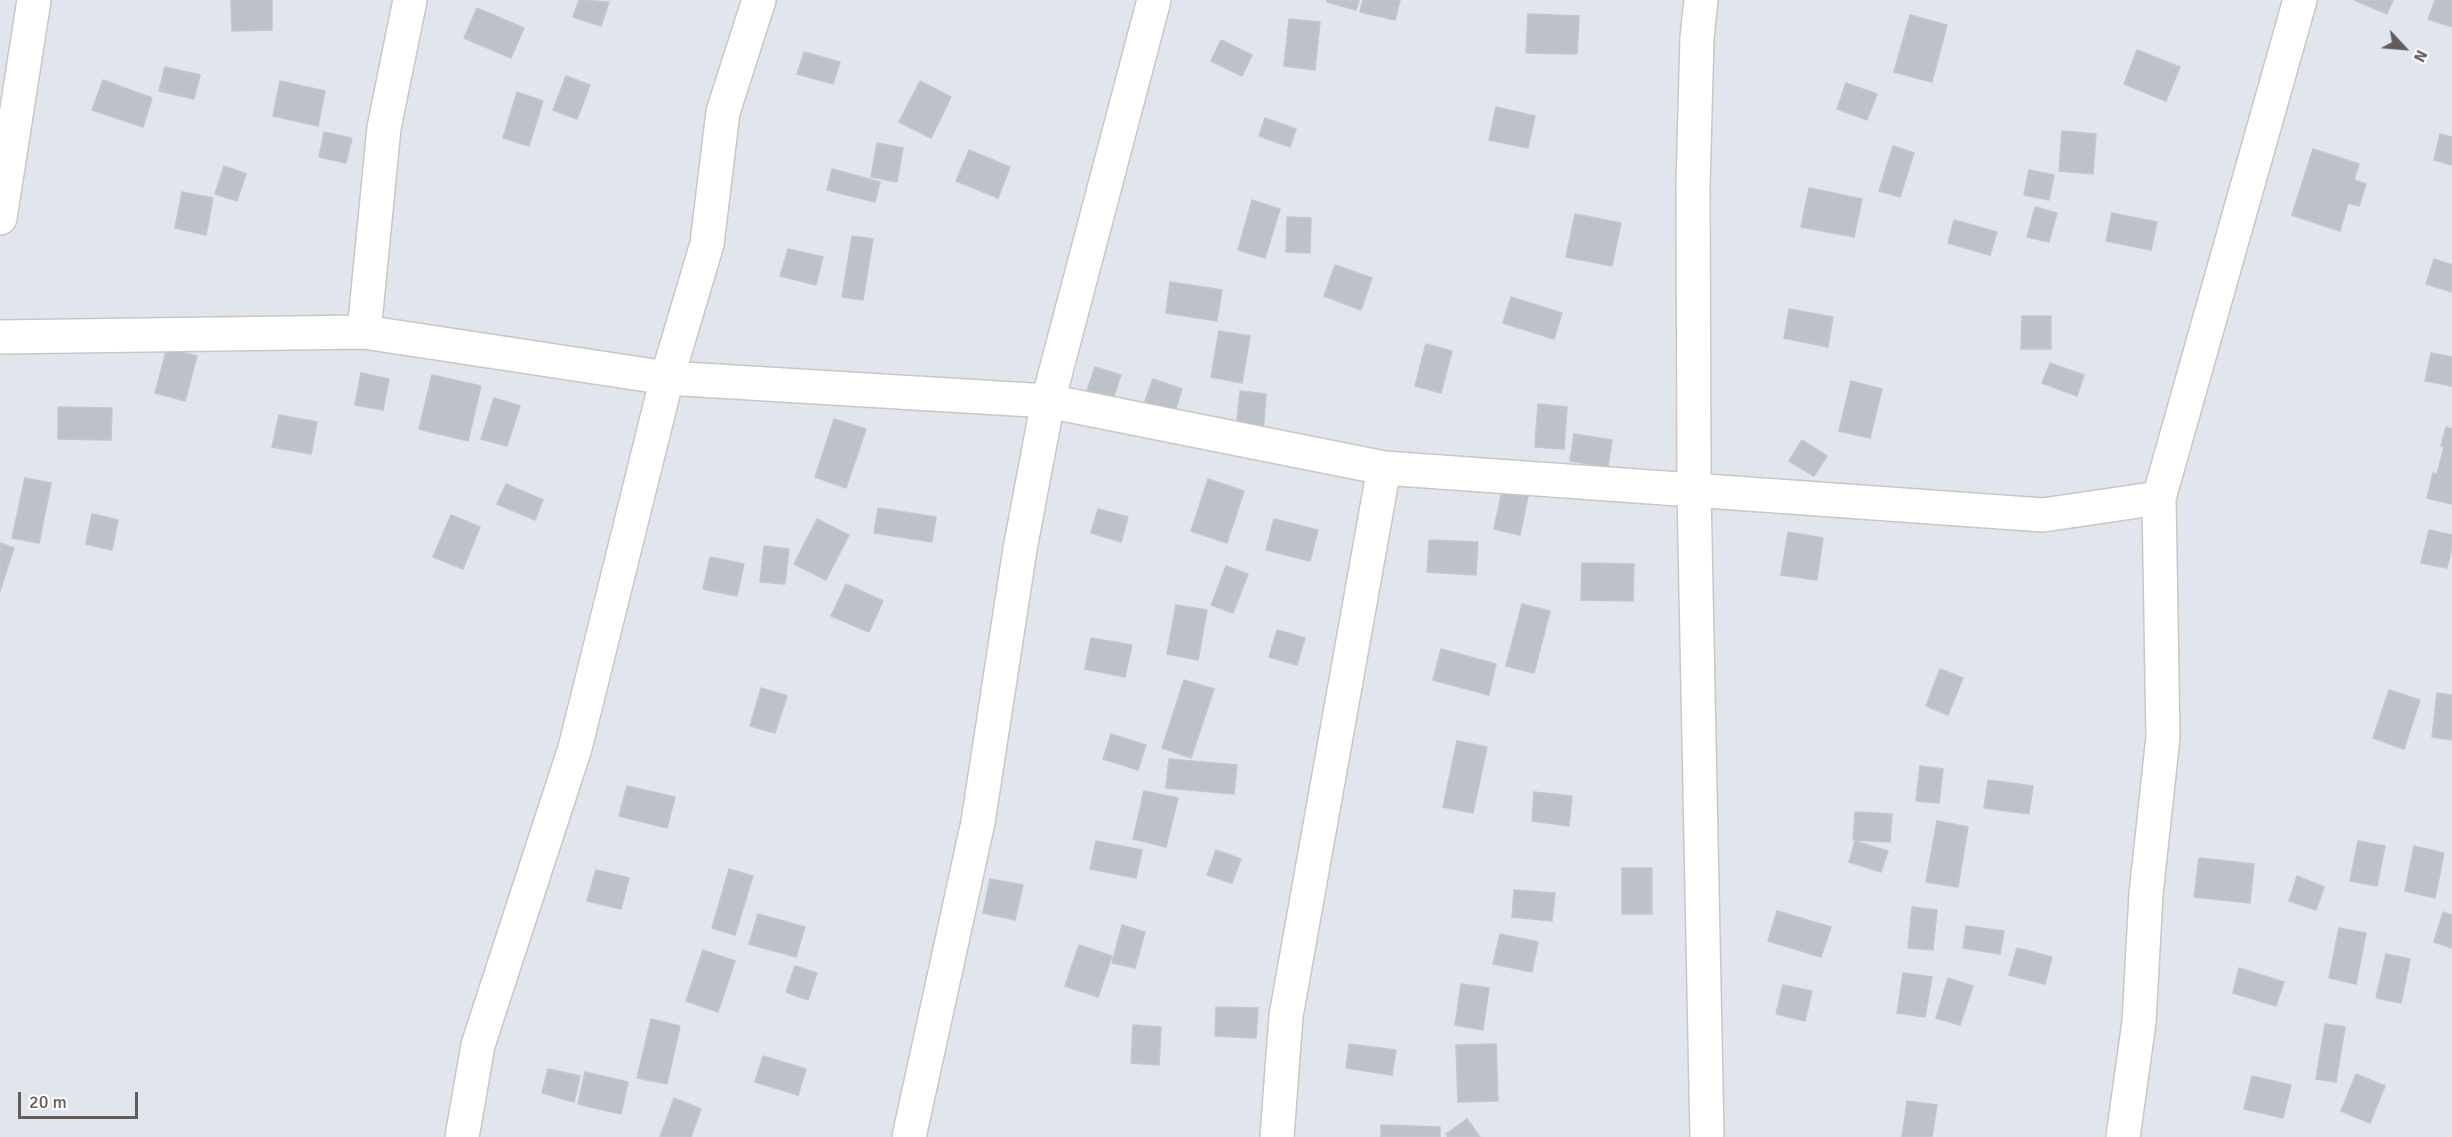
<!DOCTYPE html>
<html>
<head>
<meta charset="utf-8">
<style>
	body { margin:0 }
	#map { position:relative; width:2452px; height:1137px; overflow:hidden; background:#e1e5ed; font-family:Signika,sans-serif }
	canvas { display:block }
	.north { position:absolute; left:2374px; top:18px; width:60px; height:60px; -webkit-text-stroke:4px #fff; paint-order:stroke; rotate:116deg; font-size:16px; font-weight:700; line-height:24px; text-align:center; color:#625d5a }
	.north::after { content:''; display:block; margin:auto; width:21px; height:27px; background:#625d5a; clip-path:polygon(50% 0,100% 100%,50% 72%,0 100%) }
	.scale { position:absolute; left:18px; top:1092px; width:120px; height:27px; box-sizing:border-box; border:3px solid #625d5a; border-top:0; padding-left:8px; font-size:18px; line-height:21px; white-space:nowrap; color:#625d5a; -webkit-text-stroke:4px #fff; paint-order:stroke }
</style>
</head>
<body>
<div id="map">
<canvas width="2452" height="1137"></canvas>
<div class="north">N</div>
<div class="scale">20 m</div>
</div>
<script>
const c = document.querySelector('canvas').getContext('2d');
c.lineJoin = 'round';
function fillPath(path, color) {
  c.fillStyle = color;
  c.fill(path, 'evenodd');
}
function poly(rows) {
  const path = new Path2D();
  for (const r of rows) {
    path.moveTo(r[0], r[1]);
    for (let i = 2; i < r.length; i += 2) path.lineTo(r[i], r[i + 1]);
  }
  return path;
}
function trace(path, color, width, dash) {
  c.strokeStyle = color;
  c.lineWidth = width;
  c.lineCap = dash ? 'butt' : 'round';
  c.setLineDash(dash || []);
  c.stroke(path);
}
const building = poly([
	[231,0,272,0,272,30,232,31,231,0],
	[579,0,609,2,601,26,573,17,579,0],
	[1327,0,1359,0,1356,10,1327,2,1327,0],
	[1363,0,1400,0,1395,20,1360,12,1363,0],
	[2354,0,2393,0,2387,14,2354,0],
	[2435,0,2452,0,2452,27,2428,19,2435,0],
	[477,8,524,28,511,58,464,38,477,8],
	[1528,14,1579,16,1577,54,1526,53,1528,14],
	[1910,15,1947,25,1932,82,1894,72,1910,15],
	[1289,19,1320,22,1315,70,1284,66,1289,19],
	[1221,40,1252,55,1242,76,1211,61,1221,40],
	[2137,50,2180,67,2166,101,2124,84,2137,50],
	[804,52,840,62,833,84,797,74,804,52],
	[165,67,200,75,194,99,159,91,165,67],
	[566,76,590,85,577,119,553,110,566,76],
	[103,80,152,98,143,127,92,110,103,80],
	[280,81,325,91,318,126,273,116,280,81],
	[920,81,951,97,931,138,899,122,920,81],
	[1846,83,1877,94,1867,120,1837,109,1846,83],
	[517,92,543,101,529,146,503,138,517,92],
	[1496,107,1535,116,1528,148,1489,140,1496,107],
	[1265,118,1296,129,1290,147,1259,136,1265,118],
	[2062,131,2096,134,2093,174,2059,171,2062,131],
	[324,132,352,138,346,163,319,157,324,132],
	[2440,134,2452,137,2452,165,2434,160,2440,134],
	[877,143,903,148,897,182,871,177,877,143],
	[1893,146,1914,153,1900,197,1879,191,1893,146],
	[2313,149,2359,164,2354,180,2366,184,2359,206,2348,203,2340,231,2292,215,2313,149],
	[969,150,1010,167,998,198,956,181,969,150],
	[224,166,246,174,237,201,215,194,224,166],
	[832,169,880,182,875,202,827,190,832,169],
	[2029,170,2054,175,2049,200,2024,195,2029,170],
	[1809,188,1862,199,1854,237,1801,227,1809,188],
	[182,192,213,198,206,235,175,228,182,192],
	[1252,200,1280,209,1265,258,1238,250,1252,200],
	[2035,207,2057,213,2049,242,2027,237,2035,207],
	[2112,213,2157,222,2151,250,2106,241,2112,213],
	[1575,214,1621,223,1612,266,1566,257,1575,214],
	[1287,217,1311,218,1310,253,1286,252,1287,217],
	[1954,220,1997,232,1990,255,1948,243,1954,220],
	[852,236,873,239,863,300,842,297,852,236],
	[788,249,823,257,816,285,780,276,788,249],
	[2434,259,2452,265,2452,292,2426,284,2434,259],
	[1335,265,1372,278,1361,310,1324,296,1335,265],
	[1170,282,1222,290,1217,321,1166,313,1170,282],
	[1511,297,1562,313,1554,339,1503,323,1511,297],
	[1789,309,1833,317,1828,347,1784,338,1789,309],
	[2022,316,2051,316,2051,349,2021,349,2022,316],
	[1219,331,1250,336,1242,383,1211,377,1219,331],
	[1426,344,1452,351,1441,393,1415,386,1426,344],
	[167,348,197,356,185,401,155,393,167,348],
	[2431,353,2452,357,2452,386,2425,381,2431,353],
	[2050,363,2084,375,2077,396,2042,383,2050,363],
	[1095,367,1121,375,1113,399,1087,390,1095,367],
	[361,373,389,379,383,410,355,405,361,373],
	[432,375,481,386,468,441,419,429,432,375],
	[1153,379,1182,389,1174,414,1144,404,1153,379],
	[1851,381,1882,389,1870,438,1839,431,1851,381],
	[1240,391,1266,394,1263,433,1236,430,1240,391],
	[494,398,520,406,507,446,481,439,494,398],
	[1538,404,1567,407,1564,449,1535,447,1538,404],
	[58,407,112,408,111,440,58,439,58,407],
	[279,415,317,422,311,454,272,447,279,415],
	[834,419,866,429,846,488,815,477,834,419],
	[2446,427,2452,429,2452,504,2427,498,2433,473,2437,474,2444,447,2441,446,2446,427],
	[1574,434,1612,440,1608,467,1570,461,1574,434],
	[1802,440,1827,456,1814,476,1789,461,1802,440],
	[25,478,51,483,39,543,12,538,25,478],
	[1208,479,1244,491,1227,543,1191,531,1208,479],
	[1504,481,1530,487,1520,535,1494,529,1504,481],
	[506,484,543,500,535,520,497,504,506,484],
	[878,508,936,517,932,542,874,533,878,508],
	[1098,509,1128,517,1121,542,1091,533,1098,509],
	[92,514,118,520,112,550,86,544,92,514],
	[451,515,480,527,463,569,433,557,451,515],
	[817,519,849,535,826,580,794,564,817,519],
	[1274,519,1318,530,1310,561,1266,550,1274,519],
	[2429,530,2452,535,2452,547,2447,568,2421,563,2429,530],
	[1788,532,1823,538,1817,580,1781,575,1788,532],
	[1429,540,1478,542,1476,575,1427,572,1429,540],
	[0,543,14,548,0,591,0,543],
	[764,546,789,549,785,584,760,582,764,546],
	[710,557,744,564,737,596,703,589,710,557],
	[1582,563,1634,564,1633,601,1581,600,1582,563],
	[1226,566,1248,574,1233,613,1211,605,1226,566],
	[846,584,883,601,869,632,831,616,846,584],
	[1522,604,1550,611,1534,673,1506,666,1522,604],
	[1176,605,1207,610,1198,660,1167,654,1176,605],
	[1277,630,1305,638,1297,665,1269,657,1277,630],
	[1091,638,1132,645,1125,677,1085,669,1091,638],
	[1441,649,1496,664,1489,695,1433,680,1441,649],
	[1940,669,1963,678,1948,715,1926,706,1940,669],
	[1184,680,1214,689,1191,758,1162,748,1184,680],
	[761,688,787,696,775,733,750,726,761,688],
	[2389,690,2420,700,2404,749,2373,738,2389,690],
	[2437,693,2452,695,2452,740,2432,737,2437,693],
	[1111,734,1146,745,1138,770,1103,759,1111,734],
	[1457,741,1487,747,1473,813,1443,807,1457,741],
	[1169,759,1237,765,1234,794,1166,788,1169,759],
	[1920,766,1943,769,1939,803,1916,801,1920,766],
	[1988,780,2033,786,2029,814,1984,808,1988,780],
	[627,786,675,797,667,828,619,816,627,786],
	[1144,791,1178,798,1166,847,1133,839,1144,791],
	[1534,792,1572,796,1569,826,1532,821,1534,792],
	[1855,812,1892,814,1890,842,1853,840,1855,812],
	[1937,821,1968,827,1958,887,1926,882,1937,821],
	[1096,841,1142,850,1136,878,1090,869,1096,841],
	[1855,841,1888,851,1881,872,1849,862,1855,841],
	[2358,841,2385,846,2377,886,2350,881,2358,841],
	[2414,846,2444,853,2435,898,2405,891,2414,846],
	[1216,850,1241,859,1232,883,1207,875,1216,850],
	[2199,858,2254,864,2250,903,2194,897,2199,858],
	[1622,868,1652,868,1652,914,1622,914,1622,868],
	[729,869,753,876,735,935,712,928,729,869],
	[596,870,629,878,621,909,587,901,596,870],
	[2297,876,2324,887,2316,910,2289,901,2297,876],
	[990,879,1023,885,1015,920,983,913,990,879],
	[1514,890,1555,893,1552,921,1512,917,1514,890],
	[1912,907,1937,910,1933,950,1908,948,1912,907],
	[1777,911,1831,927,1821,957,1768,941,1777,911],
	[2443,912,2452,915,2452,948,2434,942,2443,912],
	[758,914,805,927,796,957,749,944,758,914],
	[1122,925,1145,932,1135,968,1112,963,1122,925],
	[1966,926,2004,931,2000,954,1963,948,1966,926],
	[2339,928,2366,933,2356,984,2329,978,2339,928],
	[1500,934,1538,942,1532,972,1493,964,1500,934],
	[1079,945,1112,956,1098,997,1065,986,1079,945],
	[2017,948,2052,957,2045,984,2009,975,2017,948],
	[703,950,735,961,718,1012,686,1001,703,950],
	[2386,954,2410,959,2401,1003,2376,998,2386,954],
	[795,966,817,973,808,1000,786,992,795,966],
	[2239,968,2284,982,2276,1006,2233,993,2239,968],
	[1903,973,1932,977,1925,1017,1897,1013,1903,973],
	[1948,978,1973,986,1960,1025,1936,1018,1948,978],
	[1461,984,1489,988,1483,1030,1455,1025,1461,984],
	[1783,985,1812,991,1805,1021,1776,1014,1783,985],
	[1216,1007,1258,1008,1256,1038,1215,1036,1216,1007],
	[651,1019,680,1026,667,1084,637,1078,651,1019],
	[2325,1024,2345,1027,2336,1082,2316,1079,2325,1024],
	[1133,1025,1161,1027,1159,1065,1131,1063,1133,1025],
	[1349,1044,1396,1050,1392,1075,1346,1068,1349,1044],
	[1496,1044,1498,1101,1458,1102,1456,1045,1496,1044],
	[763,1056,806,1069,798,1095,755,1082,763,1056],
	[548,1069,580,1076,574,1102,542,1093,548,1069],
	[585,1072,628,1082,621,1114,578,1104,585,1072],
	[2356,1074,2385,1086,2370,1123,2341,1111,2356,1074],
	[2252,1076,2291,1085,2283,1118,2244,1109,2252,1076],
	[674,1098,701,1109,691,1137,660,1137,674,1098],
	[1907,1101,1937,1105,1932,1137,1902,1137,1907,1101],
	[1467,1119,1480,1137,1448,1137,1446,1134,1467,1119],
	[1381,1125,1440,1127,1440,1137,1381,1137,1381,1125]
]);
const minor = poly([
	[1701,0,1697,38,1693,185,1694,490,1707,1137],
	[0,218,34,0],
	[364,332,384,128,410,0],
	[0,337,364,332,667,378,1048,401,1384,468,2043,515,2159,498],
	[462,1137,478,1045,575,748,667,378,707,244,723,112,759,0],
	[909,1137,978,822,1020,549,1048,401,1154,0],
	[1277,1137,1286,1016,1384,468],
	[2123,1137,2139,1022,2146,894,2163,737,2159,498,2300,0]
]);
fillPath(building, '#bdc2c8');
trace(building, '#bfc7d2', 1.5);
trace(minor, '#cac7c3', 36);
trace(minor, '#fff', 33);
</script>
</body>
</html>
